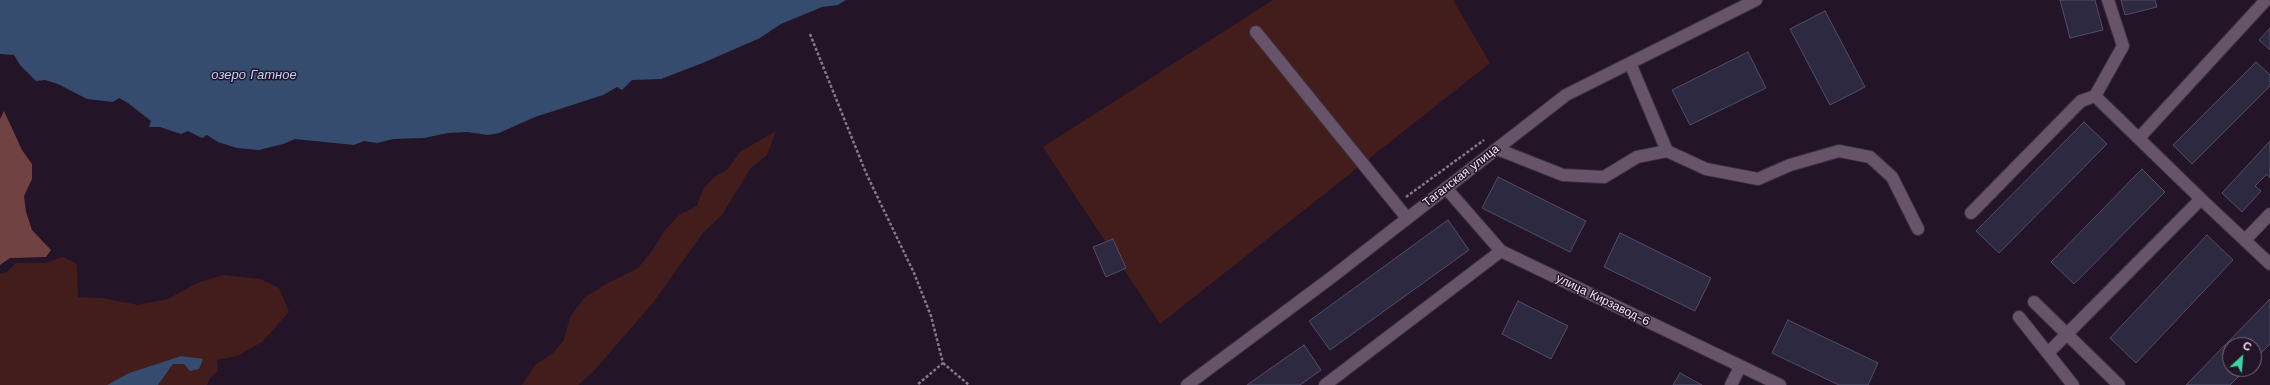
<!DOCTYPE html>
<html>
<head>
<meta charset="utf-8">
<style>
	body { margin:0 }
	#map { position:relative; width:2270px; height:385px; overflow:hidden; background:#241427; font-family:"Work Sans",sans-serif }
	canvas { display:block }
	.north { position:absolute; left:2222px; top:337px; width:40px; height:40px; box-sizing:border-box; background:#241427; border:1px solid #77697a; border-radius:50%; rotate:26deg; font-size:11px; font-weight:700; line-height:16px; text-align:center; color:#f4e9f7 }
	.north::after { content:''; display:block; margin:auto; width:14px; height:18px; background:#3ad4a5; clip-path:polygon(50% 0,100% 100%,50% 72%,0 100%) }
</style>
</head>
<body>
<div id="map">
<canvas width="2270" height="385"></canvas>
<div class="north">С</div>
</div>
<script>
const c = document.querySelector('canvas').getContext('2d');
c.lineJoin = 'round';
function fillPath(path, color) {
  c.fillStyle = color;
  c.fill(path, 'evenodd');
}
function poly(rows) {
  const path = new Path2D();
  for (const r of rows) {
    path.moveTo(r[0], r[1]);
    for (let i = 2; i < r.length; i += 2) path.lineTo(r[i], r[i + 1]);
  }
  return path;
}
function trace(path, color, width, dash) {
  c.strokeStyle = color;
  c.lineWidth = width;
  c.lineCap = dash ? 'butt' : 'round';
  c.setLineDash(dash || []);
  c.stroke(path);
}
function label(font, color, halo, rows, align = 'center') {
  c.font = font + ' "Work Sans",sans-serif';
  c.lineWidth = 3;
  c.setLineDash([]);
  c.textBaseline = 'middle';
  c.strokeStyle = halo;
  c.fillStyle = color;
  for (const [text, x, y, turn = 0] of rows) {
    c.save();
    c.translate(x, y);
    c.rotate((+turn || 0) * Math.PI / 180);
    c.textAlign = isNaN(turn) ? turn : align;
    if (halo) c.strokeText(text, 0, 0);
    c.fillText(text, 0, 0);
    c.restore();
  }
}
const green = poly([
	[1273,0,1453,0,1490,63,1160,324,1043,147],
	[776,131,767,155,750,169,722,215,703,233,652,304,593,372,578,385,522,385,535,365,553,353,564,340,570,317,585,297,610,282,638,268,652,251,665,230,679,215,697,206,703,189,714,177,727,170,740,152],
	[63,257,77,264,78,297,102,298,138,305,168,299,197,283,223,275,260,279,279,288,289,312,262,342,237,356,217,360,218,371,210,378,207,385,158,385,173,364,185,364,203,360,181,356,129,373,107,385,0,385,0,274,7,272,16,263,45,263]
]);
const forest = poly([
	[4,111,22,150,32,164,32,179,24,196,26,212,32,230,51,250,46,257,10,258,0,265,0,119]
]);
const water = poly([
	[0,0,846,0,838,5,822,7,781,24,760,38,705,62,661,79,632,80,622,90,617,87,603,95,535,117,499,133,488,135,467,132,448,133,424,138,393,139,377,143,364,141,354,145,295,139,283,144,259,150,237,148,218,142,207,135,202,138,188,131,181,134,160,127,149,127,151,121,128,103,119,98,113,102,87,99,58,84,45,80,36,81,20,65,14,55,0,54],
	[181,356,203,359,199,369,190,371,184,364,173,364,158,385,107,385,129,373]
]);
const building = poly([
	[2060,0,2095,0,2103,30,2070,38,2060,0],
	[2121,0,2155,0,2157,7,2125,15,2121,0],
	[1825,11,1865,87,1830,105,1790,29,1825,11],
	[2270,28,2270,50,2259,40,2270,28],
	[1748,52,1766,88,1690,125,1672,90,1748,52],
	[2256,62,2270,75,2270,86,2192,164,2173,145,2256,62],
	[2084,122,2107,144,1999,253,1976,231,2084,122],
	[2270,141,2270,178,2267,174,2255,186,2261,191,2242,212,2222,193,2270,141],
	[2142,169,2165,192,2074,284,2051,262,2142,169],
	[1498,177,1586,221,1570,252,1482,208,1498,177],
	[1448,220,1469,250,1330,350,1309,321,1448,220],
	[1620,233,1711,278,1695,311,1604,267,1620,233],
	[2207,235,2233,260,2136,363,2110,338,2207,235],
	[1113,239,1126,268,1106,277,1093,247,1113,239],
	[2270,299,2270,344,2254,360,2254,345,2230,345,2230,369,2246,369,2230,385,2186,385,2270,299],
	[1518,301,1568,326,1551,359,1502,334,1518,301],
	[1788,320,1878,363,1868,385,1839,385,1772,353,1788,320],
	[1304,345,1321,370,1300,385,1247,385,1304,345],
	[1680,373,1702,385,1673,385,1680,373]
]);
const path = poly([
	[810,34,866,173,914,273,931,316,943,363,917,385],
	[1406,197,1484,140],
	[943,363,969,385]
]);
const minor = poly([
	[1256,32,1407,218],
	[1630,63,1667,151],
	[2095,96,2123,46,2108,0],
	[2139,138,2266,0],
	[1497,149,1563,175,1604,177,1637,157,1667,151,1706,169,1758,179,1790,165,1839,151,1870,157,1892,177,1918,229],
	[1446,188,1501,251,1780,385],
	[2201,199,2270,264],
	[1971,213,2081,101,2095,96,2201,199,2048,353],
	[2245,240,2270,214],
	[2034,302,2119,385],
	[2019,317,2073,385],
	[1187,385,1332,277,1566,95,1756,0],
	[1325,385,1501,251],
	[1731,385,1740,367]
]);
const streetNames = [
	["Таганская улица",1461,176,-38],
	["улица Кирзавод-6",1603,300,26]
];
const waterNames = [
	["озеро Гатное",254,75]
];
fillPath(green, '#431d1c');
fillPath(forest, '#714241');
fillPath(water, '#364c6f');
fillPath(building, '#2c2940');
trace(building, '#514e68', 1);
trace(minor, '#3b303e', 14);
trace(path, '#867889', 2.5, [3, 2]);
trace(minor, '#67546b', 12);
label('12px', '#f4e9f7', '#241427', streetNames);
label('italic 13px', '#bfd6fb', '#241427', waterNames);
</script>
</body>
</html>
